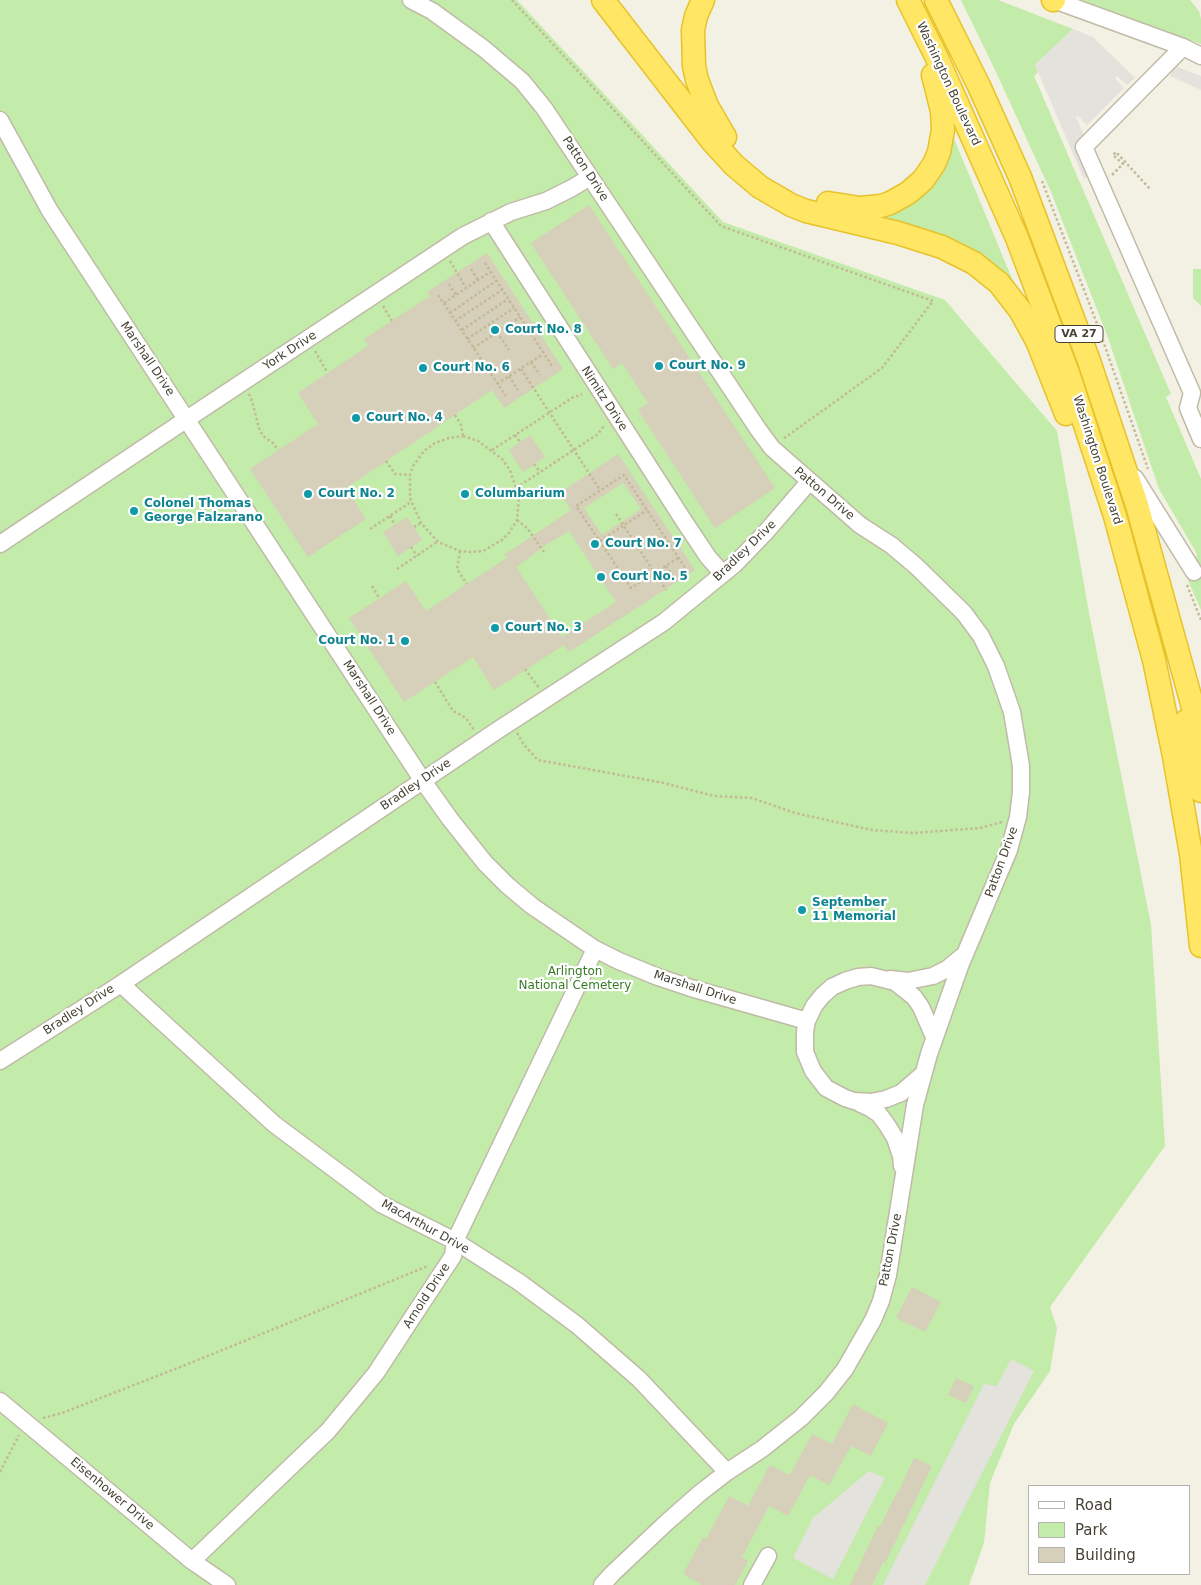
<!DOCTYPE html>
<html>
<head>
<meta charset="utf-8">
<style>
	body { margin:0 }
	#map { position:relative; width:1201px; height:1585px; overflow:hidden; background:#f3f1e4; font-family:"DejaVu Sans",sans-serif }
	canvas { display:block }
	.legend { position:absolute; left:1028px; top:1485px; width:162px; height:90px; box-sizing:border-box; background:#fff; border:1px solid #b5b3ae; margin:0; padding:6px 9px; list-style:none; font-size:15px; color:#464234 }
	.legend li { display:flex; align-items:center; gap:10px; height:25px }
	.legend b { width:25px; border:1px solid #b5b3ae }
</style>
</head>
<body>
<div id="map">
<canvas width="1201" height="1585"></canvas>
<ul class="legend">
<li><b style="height:6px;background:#fff"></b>Road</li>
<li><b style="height:14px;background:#c3ebaa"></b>Park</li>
<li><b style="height:14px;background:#d6cfb9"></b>Building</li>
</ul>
</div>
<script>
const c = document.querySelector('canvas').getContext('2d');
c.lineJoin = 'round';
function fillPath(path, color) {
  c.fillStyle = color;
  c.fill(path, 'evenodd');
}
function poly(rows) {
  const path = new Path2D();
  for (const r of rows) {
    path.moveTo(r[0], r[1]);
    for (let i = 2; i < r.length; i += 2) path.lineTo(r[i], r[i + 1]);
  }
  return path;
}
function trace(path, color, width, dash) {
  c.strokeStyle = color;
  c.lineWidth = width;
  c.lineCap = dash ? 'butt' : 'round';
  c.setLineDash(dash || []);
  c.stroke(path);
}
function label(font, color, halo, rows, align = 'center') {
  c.font = font + ' "DejaVu Sans",sans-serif';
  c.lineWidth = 4.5;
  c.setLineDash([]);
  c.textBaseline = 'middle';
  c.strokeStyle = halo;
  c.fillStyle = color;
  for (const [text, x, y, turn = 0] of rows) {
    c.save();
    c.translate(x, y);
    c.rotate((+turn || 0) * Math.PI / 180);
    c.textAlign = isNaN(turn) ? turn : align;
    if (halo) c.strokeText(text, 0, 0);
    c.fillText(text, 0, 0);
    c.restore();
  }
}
const green = poly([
	[0,0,517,0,723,222,945,300,1057,431,1089,613,1151,925,1165,1146,1050,1307,1057,1328,1050,1371,1014,1424,990,1483,984,1543,969,1585,0,1585],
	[961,0,998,0,1073,29,1035,65,1038,72,1034,76,1171,394,1166,397,1201,479,1201,610,1186,576,1195,563,1197,554,1159,489,1107,335,1051,192,996,72],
	[1078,0,1190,0,1199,11,1201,19,1201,44],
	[950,129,1020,298,851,213,883,213],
	[1193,269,1201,269,1201,306,1193,298]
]);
const parking = poly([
	[1073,29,1093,37,1135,78,1127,85,1117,76,1115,78,1124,88,1087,125,1078,116,1076,117,1100,172,1084,179,1035,65],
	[1175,66,1201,76,1201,90,1170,76],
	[1011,1359,1034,1371,925,1585,883,1585,984,1384,997,1386],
	[869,1471,885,1478,833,1579,793,1558,813,1518]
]);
const building = poly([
	[589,205,775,488,715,528,638,410,648,403,622,363,613,369,531,243],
	[487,253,563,369,504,408,492,390,346,488,366,519,308,557,250,469,318,424,298,393,368,346,364,339,430,296,427,292],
	[530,435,545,457,523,472,509,450],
	[618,454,695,570,569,652,564,645,494,690,473,657,404,702,349,618,406,581,426,611,507,558,504,555,571,510,560,493],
	[623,483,641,509,602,535,584,508],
	[569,531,616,602,562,637,516,567,546,545],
	[407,517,422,540,398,556,383,532],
	[912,1287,941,1302,925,1332,896,1318],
	[956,1378,974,1386,966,1403,948,1395],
	[853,1404,888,1423,871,1456,851,1446,829,1485,810,1475,788,1516,769,1506,742,1557,748,1561,735,1585,702,1585,683,1574,703,1537,706,1539,729,1496,748,1506,770,1465,790,1475,812,1434,832,1444],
	[914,1458,932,1466,885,1563,883,1562,872,1585,850,1585,878,1526,880,1527,897,1492,898,1493]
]);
const path = poly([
	[512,0,721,226,933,301,882,368,783,439],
	[1112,175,1123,164,1113,155,1116,152,1151,190],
	[1042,181,1096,321,1148,469],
	[450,261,466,288],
	[485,263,552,366],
	[471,269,478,280],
	[449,284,456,295],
	[438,295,506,396],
	[444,303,490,272],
	[383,306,392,321],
	[450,313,496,281],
	[455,321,502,290],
	[462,330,508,299],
	[497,332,509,350],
	[467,339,514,308],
	[473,348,520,317],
	[315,351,327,372],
	[531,362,540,375],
	[521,369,600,490],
	[509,376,518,390],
	[497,384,543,354],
	[249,394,252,401,259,428,263,436,273,443,278,450],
	[455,415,461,425,463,436],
	[515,435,520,442],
	[463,436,478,441,502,459,510,470,519,497,517,520,509,533,502,540,483,551,470,552,460,551,438,542,421,523,410,498,410,475,413,466,424,451,435,443,449,438,463,436],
	[492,450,575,396,578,396,582,394],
	[386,461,395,474,410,475],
	[534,464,540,472],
	[516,488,598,434,604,426],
	[616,514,666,590],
	[390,516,395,525],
	[517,520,527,528,544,552],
	[414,527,421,523],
	[370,529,411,502],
	[600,541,647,510],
	[411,547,417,556],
	[460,551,457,569,467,584],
	[678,558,631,588,576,506,624,475,686,569],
	[666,566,673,577],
	[397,569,437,542],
	[1187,585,1201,620],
	[372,586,379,598],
	[525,669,539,688],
	[435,682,453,711,466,718,474,730],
	[517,733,524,745,538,760,664,783,714,796,752,798,795,813,872,830,913,833,980,828,1002,822],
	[43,1418,62,1413,188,1364,428,1266],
	[0,1472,19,1435]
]);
const minor = poly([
	[411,0,432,11,483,48,522,81,544,108,758,429,772,448,860,525,891,545,916,566,964,613,981,636,996,666,1012,712,1021,766,1021,792,1018,817,1009,850,960,966,929,1054,915,1105,888,1275,881,1301,873,1320,845,1369,826,1393,801,1418,762,1449,727,1472,700,1493,666,1523,613,1573,602,1585],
	[1054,0,1183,47,1201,56],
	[1183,47,1084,147,1192,393,1188,408,1201,439],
	[0,120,50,211,423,781,450,819,485,863,507,885,532,906,595,949,619,961,658,977,691,988,807,1021],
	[491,221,684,521,708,557,723,574],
	[1135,478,1194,572],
	[0,544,187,419,463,236,511,212,546,201,572,188,590,177],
	[890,979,908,981,933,976,947,969,964,955],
	[121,984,274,1124,381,1204,455,1241,519,1282,577,1325,639,1379,727,1472],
	[0,1061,121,984,498,730,664,622,735,564,765,533,809,482],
	[923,1074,901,1093,886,1099,871,1102,854,1101,845,1098,826,1088,813,1071,805,1052,805,1031,807,1021,814,1006,822,996,832,987,845,981,858,977,871,976,895,982,914,997,921,1007,934,1037],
	[859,1103,870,1108,879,1114,887,1125,895,1138,901,1156,902,1166],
	[0,1401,192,1561,227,1585],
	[192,1561,328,1431,376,1373,412,1318,453,1256,455,1241,595,949],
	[752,1585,768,1556]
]);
const highway = poly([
	[603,0,712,141,734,165,760,187,791,205,806,211,898,233,942,247,974,263,999,283,1020,310,1037,341,1066,414],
	[703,0,696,16,693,30,694,66,697,80,707,106,725,137],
	[908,0,937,58,1017,238,1069,376,1115,516,1154,660,1174,756,1191,854,1201,946],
	[936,0,979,86,1020,177,1089,361,1137,505,1201,736],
	[1053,0,1054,0],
	[828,203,860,208,881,206,890,203,908,193,923,180,934,164,939,152,943,130,942,111,933,75],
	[1186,721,1201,791]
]);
const markers = [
	[495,330,5,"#0f9aa8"],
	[659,366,5,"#0f9aa8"],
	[423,368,5,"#0f9aa8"],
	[356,418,5,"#0f9aa8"],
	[308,494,5,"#0f9aa8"],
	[465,494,5,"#0f9aa8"],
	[134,511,5,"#0f9aa8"],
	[595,544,5,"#0f9aa8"],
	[601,577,5,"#0f9aa8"],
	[495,628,5,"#0f9aa8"],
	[405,641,5,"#0f9aa8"],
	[802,910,5,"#0f9aa8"]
];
const shields = [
	[1079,334,48]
];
const shieldNames = [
	["VA 27",1079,334]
];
const streetNames = [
	["Washington Boulevard",948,84,65],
	["Patton Drive",585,169,57],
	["York Drive",290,351,-33],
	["Marshall Drive",147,359,56],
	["Nimitz Drive",604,399,57],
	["Washington Boulevard",1097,460,72],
	["Patton Drive",824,494,40],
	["Bradley Drive",745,551,-44],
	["Marshall Drive",369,698,57],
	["Bradley Drive",416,785,-34],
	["Patton Drive",1002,862,-70],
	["Marshall Drive",695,988,18],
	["Bradley Drive",79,1010,-33],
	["MacArthur Drive",425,1227,29],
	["Patton Drive",891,1250,-79],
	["Arnold Drive",427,1296,-57],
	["Eisenhower Drive",112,1494,40]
];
const cultureNames = [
	["Court No. 8",505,330],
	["Court No. 9",669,366],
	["Court No. 6",433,368],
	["Court No. 4",366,418],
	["Court No. 2",318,494],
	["Columbarium",475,494],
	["Colonel Thomas",144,504],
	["George Falzarano",144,518],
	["Court No. 7",605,544],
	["Court No. 5",611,577],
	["Court No. 3",505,628],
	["Court No. 1",395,641,"right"],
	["September",812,903],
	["11 Memorial",812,917]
];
const parkNames = [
	["Arlington",575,972],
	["National Cemetery",575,986]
];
fillPath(green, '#c3ebaa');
fillPath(parking, '#e4e2dd');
fillPath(building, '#d6cfb9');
trace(minor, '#bfbba7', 19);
trace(highway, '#e7c22b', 25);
trace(path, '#c2ba97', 2.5, [2.5, 2.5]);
trace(minor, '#fff', 16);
trace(highway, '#ffe664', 22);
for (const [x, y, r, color] of markers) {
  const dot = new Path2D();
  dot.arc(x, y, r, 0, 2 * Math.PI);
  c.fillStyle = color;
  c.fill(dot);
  trace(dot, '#fff', 2);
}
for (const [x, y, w] of shields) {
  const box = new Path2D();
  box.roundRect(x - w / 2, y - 8.5, w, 17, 4);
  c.fillStyle = '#fff';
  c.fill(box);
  trace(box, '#464234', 1);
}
label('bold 11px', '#464234', null, shieldNames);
label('12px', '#464234', '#fff', streetNames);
label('bold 12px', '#0d838f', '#fff', cultureNames, 'left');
label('12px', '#367b24', '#fff', parkNames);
</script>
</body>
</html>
